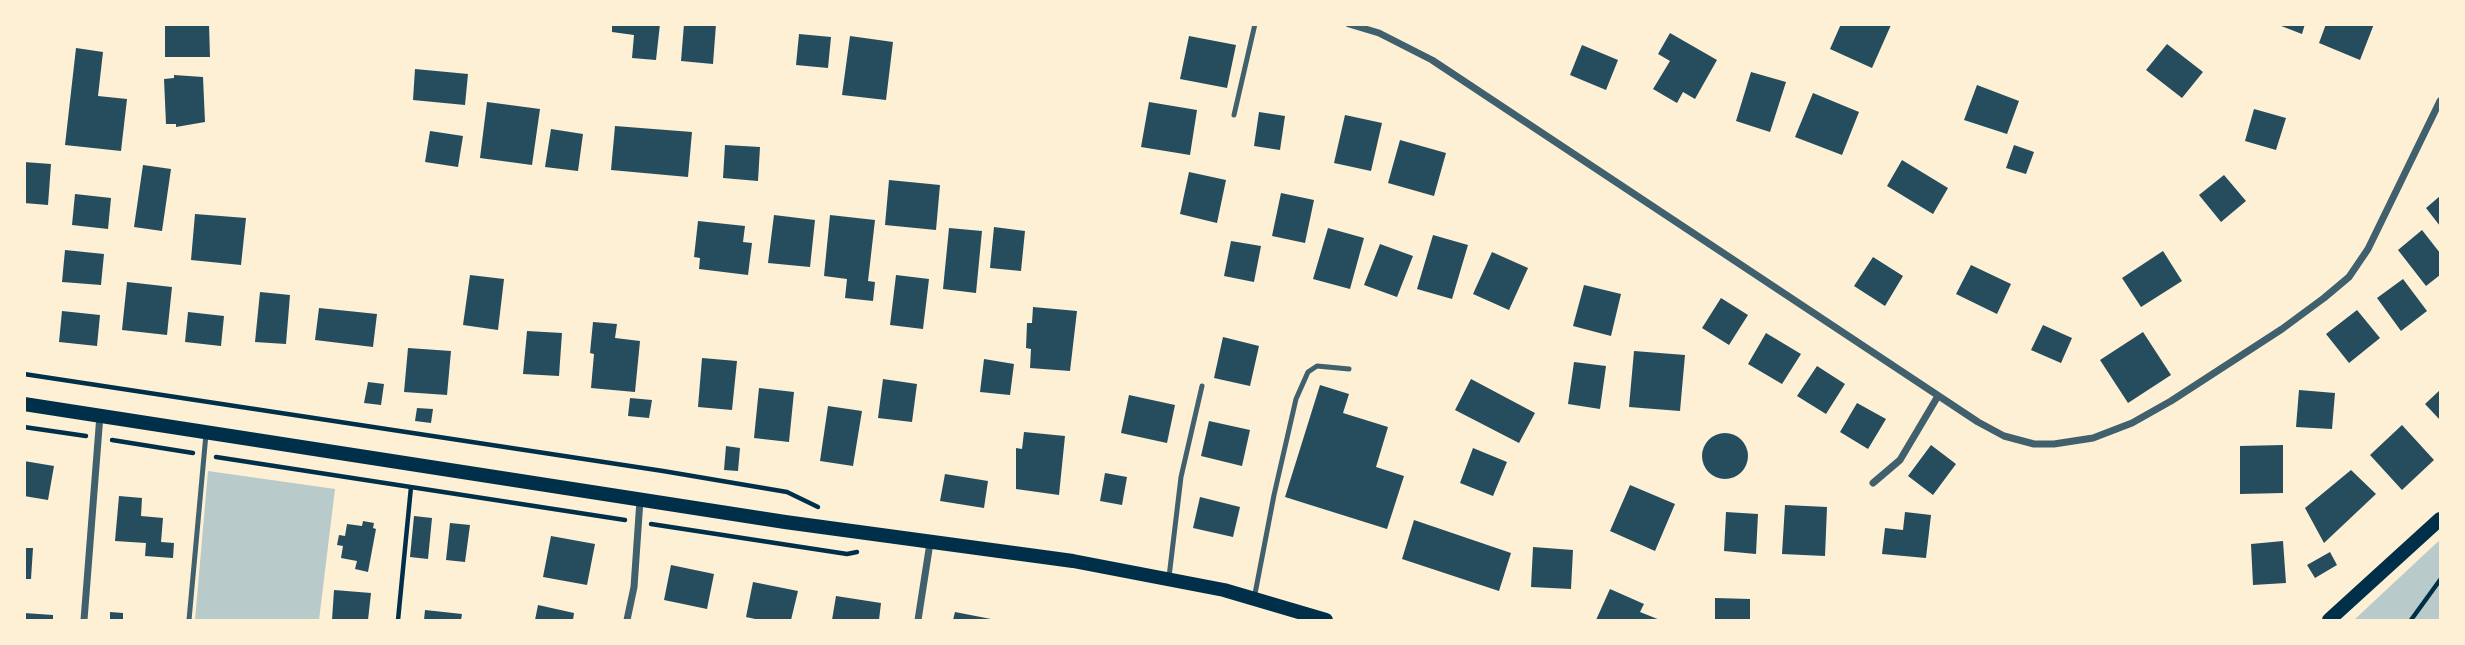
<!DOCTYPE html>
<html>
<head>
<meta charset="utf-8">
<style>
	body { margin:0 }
	#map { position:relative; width:2465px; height:645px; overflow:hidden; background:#fdf0d5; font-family:"PT Serif",serif }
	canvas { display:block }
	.frame { position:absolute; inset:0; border:26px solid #fdf0d5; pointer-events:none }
</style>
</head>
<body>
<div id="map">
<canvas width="2465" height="645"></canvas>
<div class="frame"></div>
</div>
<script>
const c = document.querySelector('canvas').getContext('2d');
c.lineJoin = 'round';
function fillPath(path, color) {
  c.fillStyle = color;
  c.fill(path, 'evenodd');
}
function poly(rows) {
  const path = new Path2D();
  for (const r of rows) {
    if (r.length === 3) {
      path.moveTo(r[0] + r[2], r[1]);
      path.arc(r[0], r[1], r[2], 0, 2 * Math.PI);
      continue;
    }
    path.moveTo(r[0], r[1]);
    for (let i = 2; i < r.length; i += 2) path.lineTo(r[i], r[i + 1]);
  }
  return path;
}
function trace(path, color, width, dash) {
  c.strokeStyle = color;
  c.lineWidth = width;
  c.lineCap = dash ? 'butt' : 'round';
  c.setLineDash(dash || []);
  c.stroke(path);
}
const green = poly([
	[208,471,335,489,319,620,195,620],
	[2440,540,2440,620,2354,620,2430,549]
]);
const building = poly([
	[165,24,209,24,210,57,165,57],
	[612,24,660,24,656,60,632,58,634,35,612,32],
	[684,24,716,24,713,64,681,61],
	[1841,24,1891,25,1872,68,1830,49],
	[2276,24,2305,24,2302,34],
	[2326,24,2374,24,2360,60,2319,43],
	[1670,33,1717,60,1695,99,1683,92,1677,103,1653,89,1670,61,1658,54],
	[799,34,831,37,828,68,796,65],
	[850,36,893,42,886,100,842,95],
	[1189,36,1236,45,1227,88,1180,79],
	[2167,44,2203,72,2182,98,2146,70],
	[1582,45,1618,60,1606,90,1570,75],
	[76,48,103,52,98,96,127,99,121,151,65,145],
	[415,69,468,74,465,105,413,100],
	[1751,72,1786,82,1770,132,1736,121],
	[174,75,203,77,205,122,176,127,176,124,166,124,164,79,174,78],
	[1977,85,2019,101,2007,134,1964,120],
	[1813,93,1859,112,1842,155,1795,137],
	[487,102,540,109,532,165,480,158],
	[1149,102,1197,110,1190,155,1141,147],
	[2254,109,2286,118,2276,150,2245,141],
	[1259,112,1285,116,1280,150,1254,146],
	[1345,115,1382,123,1371,171,1334,163],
	[615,126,692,132,688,177,611,170],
	[551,129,583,134,578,171,545,167],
	[430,131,463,136,458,167,425,162],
	[1400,140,1446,153,1434,196,1388,183],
	[725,145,760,147,758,181,723,178],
	[2014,145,2034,152,2026,174,2006,168],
	[1902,160,1948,188,1933,214,1887,186],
	[24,162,51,164,48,205,24,203],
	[143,165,171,169,162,231,134,227],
	[1189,172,1226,180,1217,223,1180,214],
	[2224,175,2246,201,2221,222,2199,195],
	[889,180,940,185,936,230,885,225],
	[1281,193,1314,200,1305,243,1272,236],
	[75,194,111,198,108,229,72,225],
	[2440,196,2440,226,2426,208],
	[195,214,246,218,241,265,191,260],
	[774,215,815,220,810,267,768,263],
	[830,215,875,220,868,281,875,282,873,301,845,298,847,279,824,276],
	[698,221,745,226,743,242,752,243,748,275,699,269,700,258,694,257],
	[994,227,1025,231,1021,271,990,268],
	[949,228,982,231,976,293,943,289],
	[1328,228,1364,238,1350,289,1313,279],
	[2422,230,2440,253,2440,275,2426,286,2398,250],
	[1433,235,1468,245,1452,299,1417,289],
	[1231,241,1261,246,1254,282,1224,276],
	[1380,244,1413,256,1397,297,1364,285],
	[65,250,104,254,101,285,62,282],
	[2163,251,2182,281,2141,307,2122,278],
	[1492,252,1528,268,1509,310,1473,294],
	[1873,257,1903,276,1885,306,1854,286],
	[1971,265,2011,284,1997,314,1956,294],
	[470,275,504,279,498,330,463,325],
	[896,275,929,279,923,329,890,325],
	[2403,279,2427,311,2401,331,2377,298],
	[127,282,172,287,167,335,122,330],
	[1584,285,1621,294,1611,336,1573,326],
	[260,292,290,295,286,344,255,342],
	[1721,298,1748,315,1729,345,1702,328],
	[1033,307,1077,311,1070,371,1030,368,1031,349,1026,348,1027,323,1032,323],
	[319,308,377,314,373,347,315,340],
	[2357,310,2380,338,2349,363,2326,334],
	[62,311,100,315,97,346,59,342],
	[188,312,224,316,221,346,185,342],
	[593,322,617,324,615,338,640,341,635,392,591,388,594,354,590,353],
	[2043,325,2072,338,2061,363,2031,350],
	[527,331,562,333,559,376,523,374],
	[2143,332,2171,375,2128,403,2100,360],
	[1766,333,1801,354,1782,384,1748,364],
	[1223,337,1259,346,1250,386,1214,378],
	[408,348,451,351,447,395,404,392],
	[1634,351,1685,355,1680,411,1629,407],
	[702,358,737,361,732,410,698,407],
	[984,359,1014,364,1010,395,980,392],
	[1574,362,1606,366,1600,409,1568,404],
	[1817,366,1845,384,1826,414,1797,396],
	[883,379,917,384,912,422,878,418],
	[1471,379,1535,413,1519,443,1455,410],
	[368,382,384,384,381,405,364,403],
	[1320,385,1349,394,1343,413,1388,427,1376,467,1404,476,1387,529,1285,497],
	[759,388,794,392,789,442,754,438],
	[2299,390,2335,393,2332,429,2296,427],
	[2440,390,2440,420,2425,404],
	[1129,395,1175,405,1167,443,1121,433],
	[630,398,652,400,649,418,628,416],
	[1857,403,1886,419,1868,449,1840,432],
	[828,406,862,411,853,466,820,461],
	[417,408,433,409,431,423,415,421],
	[1209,421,1250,430,1242,466,1201,456],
	[2402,425,2434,460,2402,490,2370,455],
	[1024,432,1065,436,1059,495,1016,489,1016,448,1022,449],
	[1725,456,23],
	[1931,445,1956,464,1933,495,1908,476],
	[2283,445,2283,493,2240,494,2240,446],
	[726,446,740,448,738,471,724,470],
	[1473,448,1507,462,1493,496,1460,483],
	[24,461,54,466,48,500,24,496],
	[2351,470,2376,494,2324,543,2305,508],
	[1105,473,1127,477,1122,505,1100,501],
	[945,474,988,481,984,508,940,501],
	[1630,485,1675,504,1655,551,1610,531],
	[119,496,142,498,141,516,163,518,161,542,174,543,173,558,145,556,146,543,115,541],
	[1200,497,1240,507,1233,537,1193,528],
	[1785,505,1827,507,1825,556,1782,554],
	[1726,512,1758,514,1756,554,1724,551],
	[1905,512,1931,515,1926,558,1882,554,1885,528,1903,530],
	[414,516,432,518,428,559,410,557],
	[1414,520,1511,553,1499,591,1402,559],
	[363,521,374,523,373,528,376,529,368,572,355,569,357,561,341,558,343,546,337,545,339,535,345,536,347,524,362,526],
	[450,523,470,525,465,562,446,560],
	[551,536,595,544,587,585,543,577],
	[2283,541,2286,583,2253,585,2251,544],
	[1533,547,1573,550,1571,589,1531,587],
	[24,548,33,548,31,579,24,579],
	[2330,552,2337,565,2315,578,2307,565],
	[671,565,714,574,707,609,664,600],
	[753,582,798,591,791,620,760,620,746,617],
	[1610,589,1644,604,1640,612,1660,620,1596,620],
	[334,590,371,593,368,620,332,620],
	[836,596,881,603,879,620,832,620],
	[1715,598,1750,599,1750,620,1715,620],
	[538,605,574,613,573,620,535,620],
	[425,610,462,614,461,620,424,620],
	[110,612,123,613,123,620,110,620],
	[955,612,991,619,991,620,953,620],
	[24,613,53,615,53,620,24,620]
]);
const path = poly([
	[24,374,663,471,787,492,818,507],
	[24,427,86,436],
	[112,440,193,453],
	[216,457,625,520],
	[651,524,847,554,857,552],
	[398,620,411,487],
	[2411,620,2440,580]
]);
const service = poly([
	[1234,115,1255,24],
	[1169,577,1181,477,1202,386],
	[1254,599,1274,495,1296,399,1308,372,1317,366,1349,369],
	[189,620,206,434]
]);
const minor = poly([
	[1349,24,1379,33,1432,60,1978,422,2004,436,2034,444,2054,444,2093,438,2132,423,2171,401,2282,329,2324,298,2349,277,2368,249,2440,101],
	[1873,483,1900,460,1938,396],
	[84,620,100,415],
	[627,620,634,587,640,500],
	[918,620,930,543]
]);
const secondary = poly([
	[24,404,785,522,1073,561,1224,590,1326,620],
	[2329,620,2440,519]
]);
fillPath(green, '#b9caca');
fillPath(building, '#264d5e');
trace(path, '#003049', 4.5);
trace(service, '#3f606c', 5);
trace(minor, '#3f606c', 7);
trace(secondary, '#003049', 14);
</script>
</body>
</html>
